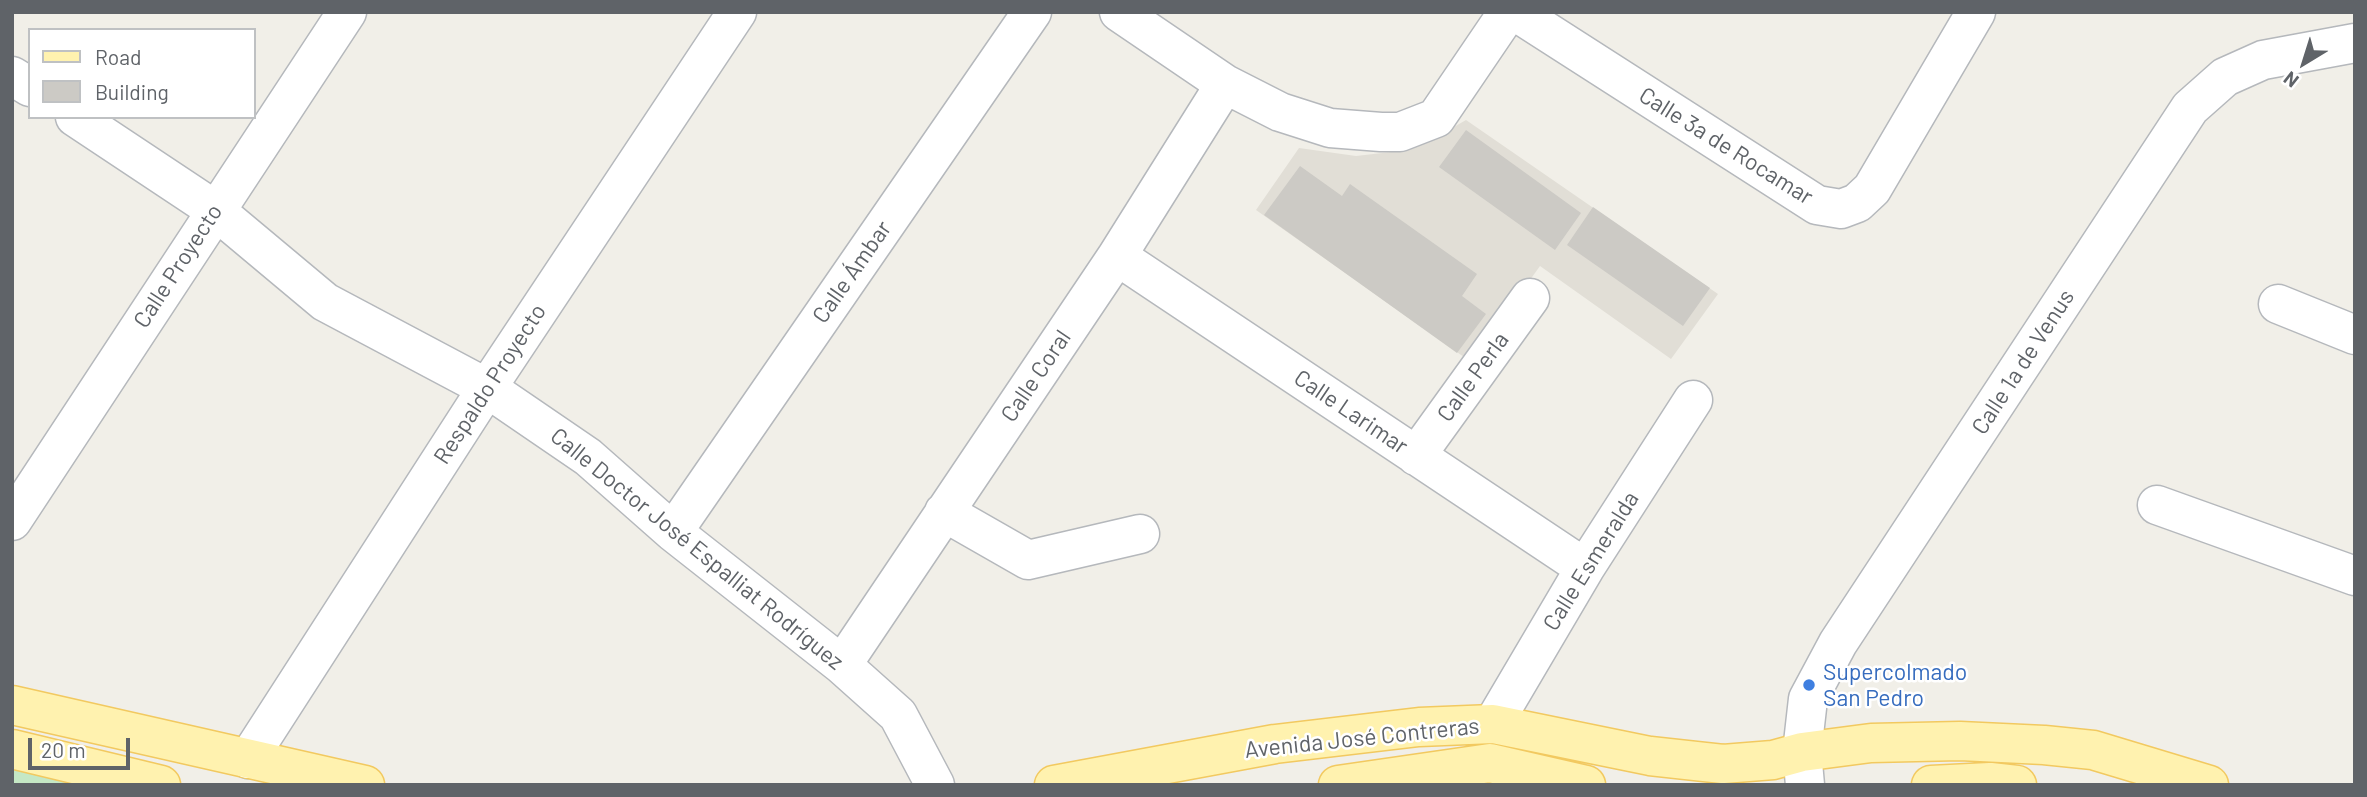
<!DOCTYPE html>
<html>
<head>
<meta charset="utf-8">
<style>
	body { margin:0 }
	#map { position:relative; width:2367px; height:797px; overflow:hidden; background:#f1efe8; font-family:Barlow,sans-serif }
	canvas { display:block }
	.frame { position:absolute; inset:0; border:14px solid #5f6368; pointer-events:none }
	.legend { position:absolute; left:28px; top:28px; width:228px; height:91px; box-sizing:border-box; background:#fff; border:2px solid #bfc1c3; margin:0; padding:9px 12px; list-style:none; font-size:21px; color:#5f6368 }
	.legend li { display:flex; align-items:center; gap:14px; height:35px }
	.legend b { width:35px; border:2px solid #bfc1c3 }
	.north { position:absolute; left:2269px; top:28px; width:70px; height:70px; -webkit-text-stroke:5px #fff; paint-order:stroke; rotate:218deg; font-size:19px; font-weight:700; line-height:28px; text-align:center; color:#5f6368 }
	.north::after { content:''; display:block; margin:auto; width:24px; height:32px; background:#5f6368; clip-path:polygon(50% 0,100% 100%,50% 72%,0 100%) }
	.scale { position:absolute; left:28px; top:738px; width:102px; height:32px; box-sizing:border-box; border:4px solid #5f6368; border-top:0; padding-left:9px; font-size:21px; line-height:24px; white-space:nowrap; color:#5f6368; -webkit-text-stroke:5px #fff; paint-order:stroke }
</style>
</head>
<body>
<div id="map">
<canvas width="2367" height="797"></canvas>
<div class="frame"></div>
<ul class="legend">
<li><b style="height:9px;background:#fff2af"></b>Road</li>
<li><b style="height:19px;background:#cccac5"></b>Building</li>
</ul>
<div class="north">N</div>
<div class="scale">20 m</div>
</div>
<script>
const c = document.querySelector('canvas').getContext('2d');
c.lineJoin = 'round';
function fillPath(path, color) {
  c.fillStyle = color;
  c.fill(path, 'evenodd');
}
function poly(rows) {
  const path = new Path2D();
  for (const r of rows) {
    path.moveTo(r[0], r[1]);
    for (let i = 2; i < r.length; i += 2) path.lineTo(r[i], r[i + 1]);
  }
  return path;
}
function trace(path, color, width, dash) {
  c.strokeStyle = color;
  c.lineWidth = width;
  c.lineCap = dash ? 'butt' : 'round';
  c.setLineDash(dash || []);
  c.stroke(path);
}
function label(font, color, halo, rows, align = 'center') {
  c.font = font + ' Barlow,sans-serif';
  c.lineWidth = 5;
  c.setLineDash([]);
  c.textBaseline = 'middle';
  c.strokeStyle = halo;
  c.fillStyle = color;
  for (const [text, x, y, turn = 0] of rows) {
    c.save();
    c.translate(x, y);
    c.rotate((+turn || 0) * Math.PI / 180);
    c.textAlign = isNaN(turn) ? turn : align;
    if (halo) c.strokeText(text, 0, 0);
    c.fillText(text, 0, 0);
    c.restore();
  }
}
const education = poly([
	[1466,120,1718,294,1671,359,1540,266,1471,362,1256,210,1299,148,1356,156,1400,151,1435,138]
]);
const green = poly([
	[12,766,92,785,12,785]
]);
const building = poly([
	[1466,130,1581,213,1555,250,1439,167],
	[1300,166,1342,196,1350,184,1477,274,1462,296,1486,314,1457,353,1264,215],
	[1593,207,1710,288,1683,326,1567,245]
]);
const minor = poly([
	[1119,12,1225,84,1280,112,1330,128,1381,132,1400,132,1436,118,1508,12],
	[1516,12,1817,205,1841,209,1857,203,1872,189,1976,12],
	[12,76,30,87],
	[75,117,215,210,325,302,487,388,588,457,673,532,842,665,898,715,935,785],
	[1117,256,1585,568],
	[2278,304,2355,335],
	[1416,456,1530,298],
	[2157,505,2355,576],
	[944,512,1028,560,1140,534],
	[12,521,347,12],
	[673,532,1032,12],
	[842,665,1117,256,1225,84],
	[1493,724,1585,568,1693,400],
	[248,759,487,388,737,12],
	[1805,785,1802,752,1808,699,1838,643,2190,108,2225,77,2263,60,2355,43]
]);
const major = poly([
	[12,705,365,785],
	[12,749,161,785],
	[1054,785,1275,744,1419,727,1493,724,1650,756,1723,764,1773,760,1802,752,1871,743,1960,741,2044,745,2093,750,2209,785],
	[1338,785,1490,763,1586,785],
	[1931,785,1990,782,2017,785]
]);
const markers = [
	[1809,685,7,"#3f7fe0"]
];
const streetNames = [
	["Calle 3a de Rocamar",1726,146,32],
	["Calle Proyecto",178,266,-57],
	["Calle Ámbar",852,272,-55],
	["Calle 1a de Venus",2023,362,-57],
	["Calle Coral",1036,376,-56],
	["Calle Perla",1473,377,-54],
	["Respaldo Proyecto",490,384,-57],
	["Calle Larimar",1351,412,34],
	["Calle Doctor José Espalliat Rodríguez",697,549,39],
	["Calle Esmeralda",1591,561,-58],
	["Avenida José Contreras",1362,738,-6]
];
const shopNames = [
	["Supercolmado",1823,672],
	["San Pedro",1823,698]
];
fillPath(education, '#e1ded6');
fillPath(green, '#c5e8c5');
fillPath(building, '#cccac5');
trace(minor, '#b5b8bc', 41);
trace(major, '#f2c960', 41);
trace(minor, '#fff', 38);
trace(major, '#fff2af', 38);
for (const [x, y, r, color] of markers) {
  const dot = new Path2D();
  dot.arc(x, y, r, 0, 2 * Math.PI);
  c.fillStyle = color;
  c.fill(dot);
  trace(dot, '#fff', 2.5);
}
label('23px', '#5f6368', '#fff', streetNames);
label('23px', '#366cbe', '#fff', shopNames, 'left');
</script>
</body>
</html>
